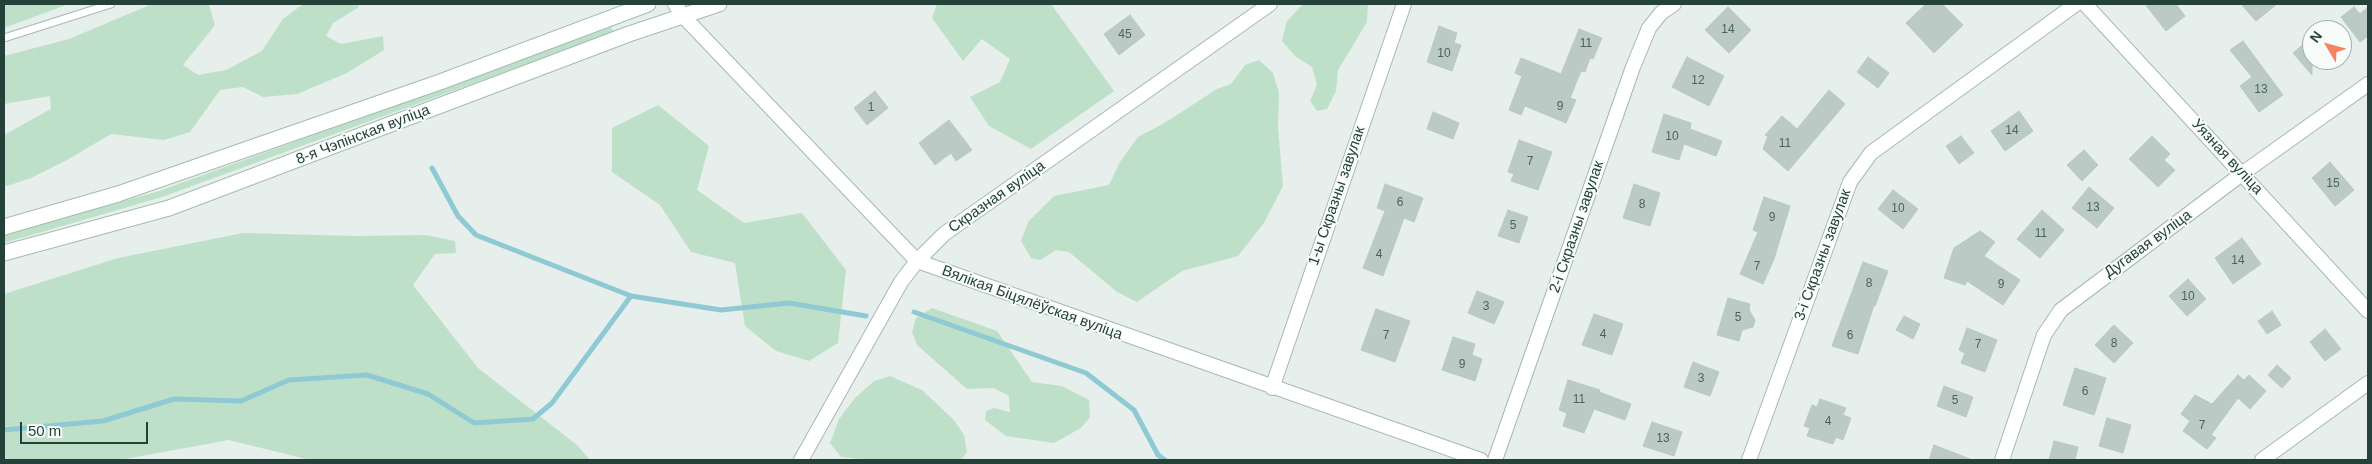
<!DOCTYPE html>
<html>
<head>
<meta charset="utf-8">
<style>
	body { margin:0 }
	#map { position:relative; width:2372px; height:464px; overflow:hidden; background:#e6efeb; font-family:Arial,sans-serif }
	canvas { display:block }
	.frame { position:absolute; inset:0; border:5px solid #24423a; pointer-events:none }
	.north { position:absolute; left:2302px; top:20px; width:50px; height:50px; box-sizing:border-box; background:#f7fbf9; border:1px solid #a3b1ad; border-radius:50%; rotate:307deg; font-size:14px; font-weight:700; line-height:20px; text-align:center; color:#24423a }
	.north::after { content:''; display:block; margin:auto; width:18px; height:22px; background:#f4845f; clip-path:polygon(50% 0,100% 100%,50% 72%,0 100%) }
	.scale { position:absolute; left:20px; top:422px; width:128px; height:22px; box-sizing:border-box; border:2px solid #24423a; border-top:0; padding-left:6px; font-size:15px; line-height:18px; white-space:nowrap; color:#24423a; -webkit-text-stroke:4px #f7fbf9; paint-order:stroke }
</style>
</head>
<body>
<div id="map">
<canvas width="2372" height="464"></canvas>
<div class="frame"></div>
<div class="north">N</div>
<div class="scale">50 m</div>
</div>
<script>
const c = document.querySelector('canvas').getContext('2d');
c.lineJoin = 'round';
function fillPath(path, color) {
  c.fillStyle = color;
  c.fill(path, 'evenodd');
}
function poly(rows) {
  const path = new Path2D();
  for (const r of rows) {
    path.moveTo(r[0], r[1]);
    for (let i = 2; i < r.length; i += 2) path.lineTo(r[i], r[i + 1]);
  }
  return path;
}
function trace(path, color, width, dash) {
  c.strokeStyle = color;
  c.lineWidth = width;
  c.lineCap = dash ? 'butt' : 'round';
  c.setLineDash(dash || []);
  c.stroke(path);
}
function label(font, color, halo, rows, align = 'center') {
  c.font = font + ' Arial,sans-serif';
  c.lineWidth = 4;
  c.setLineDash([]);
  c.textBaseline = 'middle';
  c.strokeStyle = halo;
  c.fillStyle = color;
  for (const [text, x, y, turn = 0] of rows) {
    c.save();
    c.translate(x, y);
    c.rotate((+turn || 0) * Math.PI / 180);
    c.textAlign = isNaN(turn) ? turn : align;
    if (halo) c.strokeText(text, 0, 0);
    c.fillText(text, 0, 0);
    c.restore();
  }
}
const green = poly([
	[4,4,69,4,4,28],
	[152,4,209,4,215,25,183,65,198,75,226,70,262,51,283,19,303,4,358,4,359,7,333,23,326,36,341,44,383,36,384,50,347,73,297,94,263,97,243,87,220,90,190,132,164,140,111,134,67,160,31,178,4,187,4,135,51,109,50,96,4,104,4,56,69,39],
	[937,4,1051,4,1114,91,1031,149,989,126,970,97,1000,82,1010,59,982,39,963,61,932,18],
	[1303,4,1368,4,1367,22,1338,70,1336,91,1327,109,1317,111,1310,101,1317,85,1312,67,1295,56,1282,41,1287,21],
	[611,27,614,32,162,197,4,243,4,235,159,191],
	[1259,60,1273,73,1279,93,1278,127,1283,186,1264,223,1238,256,1182,271,1137,302,1117,292,1069,252,1056,250,1040,260,1031,258,1021,241,1028,222,1054,196,1109,185,1120,162,1138,137,1166,122,1217,89,1231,84,1245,65],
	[658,105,709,146,697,190,744,223,802,213,846,270,838,343,809,361,776,351,745,326,735,263,691,252,660,205,612,172,612,128],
	[243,233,355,236,426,235,455,241,456,253,435,254,413,285,478,368,577,445,590,460,310,460,229,440,120,460,4,460,4,294,118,258],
	[932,308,997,331,1032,382,1062,386,1089,400,1090,417,1081,428,1054,443,1006,436,985,420,986,411,994,408,1010,412,1009,396,994,388,967,389,917,345,912,332,916,318],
	[890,376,922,390,954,420,964,435,967,452,961,460,870,460,841,457,830,443,839,419,855,398,874,381]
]);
const stream = poly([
	[432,168,458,216,476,235,631,296,721,310,789,303,866,316],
	[914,312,1086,373,1134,410,1158,455,1165,460],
	[4,430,103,421,174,399,241,401,289,380,367,375,428,394,474,423,533,419,552,403,631,296]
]);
const building = poly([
	[1926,4,1942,4,1963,25,1934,53,1906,23,1926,4],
	[2145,4,2176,4,2185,16,2166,31,2145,4],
	[2241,4,2277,4,2256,21,2241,4],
	[1728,7,1751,30,1729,53,1705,30,1728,7],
	[2354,7,2360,14,2368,7,2368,36,2360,42,2341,17,2354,7],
	[1130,15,1145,35,1119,55,1104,34,1130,15],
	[1439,26,1457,33,1454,43,1461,45,1452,71,1427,62,1439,26],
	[1579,29,1602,38,1593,59,1590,58,1585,72,1581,71,1570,98,1576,100,1566,123,1525,106,1521,115,1509,110,1522,76,1515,73,1521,58,1561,74,1579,29],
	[2312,37,2312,75,2293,53,2312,37],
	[2243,41,2283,95,2259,112,2240,86,2252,77,2230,50,2243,41],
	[1687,57,1724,76,1709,106,1672,87,1687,57],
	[1868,57,1889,73,1878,88,1857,72,1868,57],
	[1829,90,1845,104,1788,171,1763,149,1768,136,1765,135,1782,116,1797,129,1829,90],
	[875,91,888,108,867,125,854,108,875,91],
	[2019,111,2033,131,2005,151,1991,131,2019,111],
	[1433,112,1459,123,1453,139,1427,129,1433,112],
	[1664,114,1691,123,1690,129,1722,141,1716,156,1684,144,1679,160,1652,152,1664,114],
	[949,120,972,150,956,161,951,153,935,165,919,143,949,120],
	[1961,136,1974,153,1959,164,1946,146,1961,136],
	[2152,136,2170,154,2164,160,2175,170,2158,187,2129,159,2152,136],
	[1519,140,1552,152,1538,190,1511,181,1514,174,1508,172,1519,140],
	[2084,150,2098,165,2082,181,2067,165,2084,150],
	[2330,162,2354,190,2335,206,2312,178,2330,162],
	[1385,184,1423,198,1414,222,1404,218,1383,276,1363,268,1385,211,1377,208,1385,184],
	[1634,184,1660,193,1650,226,1623,218,1634,184],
	[2089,187,2114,208,2097,228,2072,208,2089,187],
	[1893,190,1918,209,1903,229,1878,209,1893,190],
	[1764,197,1790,206,1774,259,1763,284,1740,274,1758,232,1753,230,1764,197],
	[1508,210,1528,217,1519,243,1498,236,1508,210],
	[2042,210,2064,230,2040,258,2017,239,2042,210],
	[1980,231,1995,242,1984,256,2020,280,2003,305,1967,281,1965,285,1944,278,1954,248,1980,231],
	[2242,238,2261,264,2233,284,2215,258,2242,238],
	[1863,262,1888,271,1875,306,1874,305,1858,354,1832,346,1863,262],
	[2188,279,2206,299,2187,316,2169,296,2188,279],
	[1477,291,1504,302,1494,324,1468,313,1477,291],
	[1728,298,1750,304,1749,310,1755,320,1753,327,1742,330,1739,341,1717,335,1728,298],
	[1376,309,1410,321,1395,362,1361,350,1376,309],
	[2272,311,2281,325,2267,334,2258,321,2272,311],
	[1594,314,1623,324,1612,355,1582,345,1594,314],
	[1904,316,1920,324,1913,339,1896,330,1904,316],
	[2114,325,2133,343,2114,363,2095,345,2114,325],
	[1967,328,1997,340,1985,372,1961,363,1965,353,1959,350,1967,328],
	[2325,329,2341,349,2325,361,2310,342,2325,329],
	[1453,337,1475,344,1472,355,1482,359,1475,381,1442,370,1453,337],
	[1693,362,1719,372,1710,396,1684,387,1693,362],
	[2277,365,2291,378,2282,388,2268,375,2277,365],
	[2075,368,2106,378,2094,415,2063,405,2075,368],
	[2238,375,2244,380,2249,375,2266,391,2250,409,2238,398,2211,435,2216,438,2207,449,2183,431,2190,421,2181,414,2195,395,2212,404,2238,375],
	[1568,380,1600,390,1599,392,1631,404,1625,420,1594,409,1584,433,1563,426,1567,413,1559,410,1568,380],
	[1944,386,1973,397,1966,417,1937,406,1944,386],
	[1820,399,1846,408,1843,415,1851,418,1843,440,1836,437,1833,444,1807,436,1810,428,1804,426,1812,405,1817,407,1820,399],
	[2107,418,2131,425,2123,453,2099,446,2107,418],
	[1652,422,1682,432,1674,456,1643,446,1652,422],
	[2054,441,2078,447,2075,460,2049,460,2054,441],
	[1934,445,1970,459,1970,460,1929,460,1934,445]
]);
const service = poly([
	[4,38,111,4]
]);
const minor = poly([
	[675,4,683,16,917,261,1481,460],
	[2085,4,2368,311],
	[1272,388,1404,4],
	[801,460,901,282,917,261,944,234,1270,4],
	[1495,460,1633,67,1649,28,1661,13,1674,4],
	[1749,460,1850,182,1871,153,2076,4],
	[2002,460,2044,335,2061,310,2243,173,2368,84],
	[2262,460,2368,383]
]);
const secondary = poly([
	[4,227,118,194,440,82,648,4],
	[4,253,169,208,629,34,719,4]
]);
const numberNames = [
	["14",1728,30],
	["45",1125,35],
	["11",1586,44],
	["10",1444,54],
	["12",1698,81],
	["13",2261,90],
	["9",1560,107],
	["1",871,108],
	["14",2012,131],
	["10",1672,137],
	["11",1785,144],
	["7",1530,162],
	["15",2333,184],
	["6",1400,203],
	["8",1642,205],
	["13",2093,208],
	["10",1898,209],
	["9",1772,218],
	["5",1513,226],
	["11",2041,234],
	["4",1379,255],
	["14",2238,261],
	["7",1757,267],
	["8",1869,284],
	["9",2001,285],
	["10",2188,297],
	["3",1486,307],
	["5",1738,318],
	["4",1603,335],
	["7",1386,336],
	["6",1850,336],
	["8",2114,344],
	["7",1978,345],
	["9",1462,365],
	["3",1701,379],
	["6",2085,392],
	["11",1579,400],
	["5",1955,401],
	["4",1828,422],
	["7",2202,426],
	["13",1663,439]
];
const streetNames = [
	["8-я Чэпінская вуліца",363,135,-21],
	["Уязная вуліца",2227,157,47],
	["1-ы Скразны завулак",1337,196,-71],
	["Скразная вуліца",997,197,-35],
	["2-і Скразны завулак",1577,227,-71],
	["Дугавая вуліца",2148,244,-36],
	["3-і Скразны завулак",1823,255,-70],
	["Вялікая Біцялёўская вуліца",1032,303,20]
];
fillPath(green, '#bfe0c8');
trace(stream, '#8ec9d4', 5);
fillPath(building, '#bbcac4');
trace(building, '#b8c9c2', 1);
trace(service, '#a8b8b2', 9);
trace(minor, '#a8b8b2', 16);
trace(secondary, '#a4bbb3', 17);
trace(service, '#fff', 7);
trace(minor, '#fff', 14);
trace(secondary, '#fff', 15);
label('12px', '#4a645c', null, numberNames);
label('15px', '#24423a', '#f7fbf9', streetNames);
</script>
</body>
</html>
